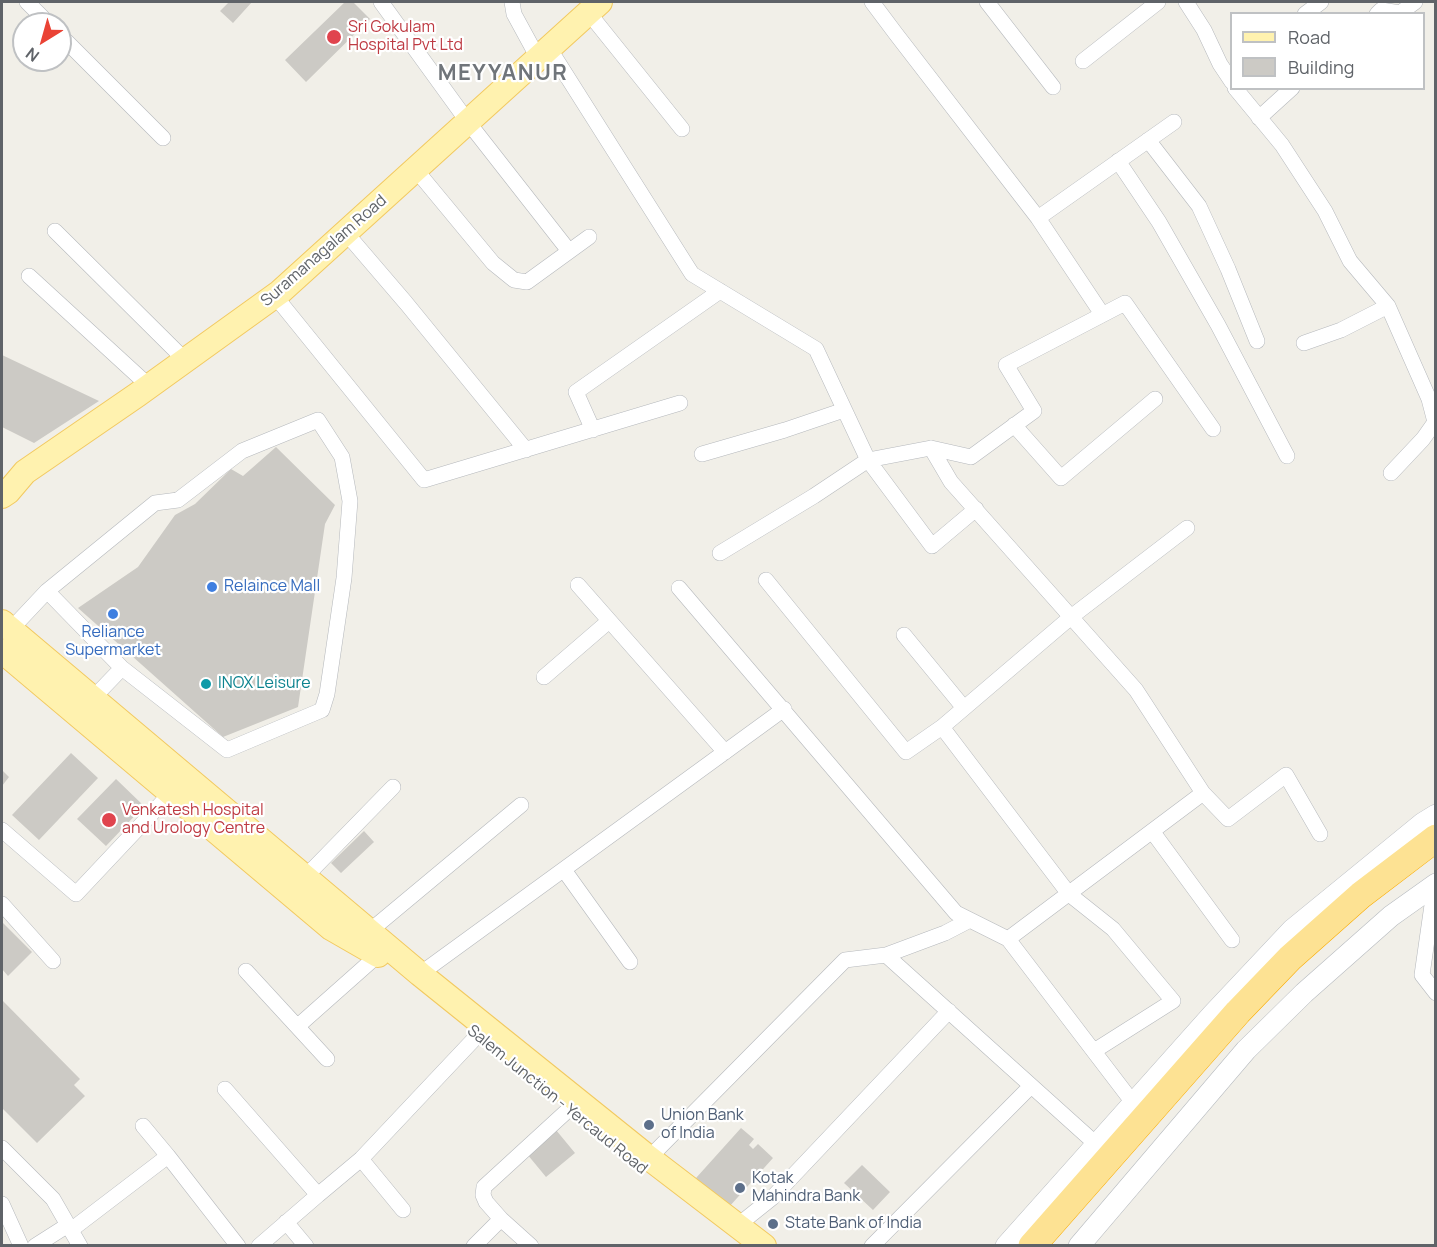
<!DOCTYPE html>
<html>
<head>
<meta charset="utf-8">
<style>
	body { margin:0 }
	#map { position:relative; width:1437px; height:1247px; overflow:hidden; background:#f1efe8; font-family:Manrope,sans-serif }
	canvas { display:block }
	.frame { position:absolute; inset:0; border:3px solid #5f6368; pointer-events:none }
	.legend { position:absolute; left:1230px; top:12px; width:195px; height:78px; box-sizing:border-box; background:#fff; border:2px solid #bfc1c3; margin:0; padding:8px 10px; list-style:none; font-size:18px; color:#5f6368 }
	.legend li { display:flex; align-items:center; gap:12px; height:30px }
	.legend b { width:30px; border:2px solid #bfc1c3 }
	.north { position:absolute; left:12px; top:12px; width:60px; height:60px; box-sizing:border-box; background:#fff; border:2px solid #bfc1c3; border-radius:50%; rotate:217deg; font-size:16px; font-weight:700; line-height:24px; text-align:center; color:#5f6368 }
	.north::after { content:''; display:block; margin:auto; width:21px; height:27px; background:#ea4335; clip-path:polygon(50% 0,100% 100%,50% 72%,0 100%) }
</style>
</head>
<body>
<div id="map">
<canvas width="1437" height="1247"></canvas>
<div class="frame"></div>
<ul class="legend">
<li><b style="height:8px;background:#fff2af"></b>Road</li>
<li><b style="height:16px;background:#cccac5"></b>Building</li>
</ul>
<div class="north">N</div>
</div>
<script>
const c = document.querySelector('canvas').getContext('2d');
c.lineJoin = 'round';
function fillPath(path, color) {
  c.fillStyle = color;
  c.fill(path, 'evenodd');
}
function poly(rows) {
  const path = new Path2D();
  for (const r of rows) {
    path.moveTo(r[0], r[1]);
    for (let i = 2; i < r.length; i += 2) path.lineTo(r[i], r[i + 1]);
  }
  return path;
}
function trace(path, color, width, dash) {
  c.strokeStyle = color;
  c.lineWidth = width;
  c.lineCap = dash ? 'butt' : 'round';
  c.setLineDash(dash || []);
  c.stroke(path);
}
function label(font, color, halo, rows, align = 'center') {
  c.font = font + ' Manrope,sans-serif';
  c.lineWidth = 4.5;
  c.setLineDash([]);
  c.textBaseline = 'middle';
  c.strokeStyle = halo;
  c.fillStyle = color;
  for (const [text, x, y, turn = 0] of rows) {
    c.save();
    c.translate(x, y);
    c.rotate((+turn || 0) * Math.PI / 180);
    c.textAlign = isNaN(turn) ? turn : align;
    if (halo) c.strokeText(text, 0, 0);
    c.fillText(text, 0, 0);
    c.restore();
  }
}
const building = poly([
	[229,2,252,2,233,23,220,11],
	[345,2,353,2,370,19,306,82,285,60],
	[2,355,99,401,34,443,2,427],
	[276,447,335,505,325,524,298,707,223,737,78,608,138,567,175,515,195,504,231,469,243,476],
	[71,753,98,778,39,840,12,815],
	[2,770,9,777,2,786],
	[116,779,144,806,106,846,77,819],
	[364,831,374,842,341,873,331,863],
	[2,922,32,952,8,976,2,969],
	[2,1000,80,1079,74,1085,85,1096,37,1143,2,1108],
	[741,1128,754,1139,749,1145,753,1149,758,1144,773,1158,729,1207,696,1178],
	[556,1130,575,1153,546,1177,527,1154],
	[862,1165,890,1192,873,1210,844,1183]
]);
const street = poly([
	[27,2,49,24],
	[381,2,468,122,569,251],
	[512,2,514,14,538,58],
	[872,2,896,34,1038,218,1102,314],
	[987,2,1053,87],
	[1186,2,1204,30,1220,64,1232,82],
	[588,12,682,129],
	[1305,14,1321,2],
	[1377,14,1381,10,1400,13,1415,2],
	[60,35,163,138],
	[549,48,692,274,816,349,868,460,931,448,971,457,1034,411,1006,365,1125,303,1213,429],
	[1083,61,1158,2],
	[1235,88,1282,145,1325,211,1350,261,1388,306,1429,399,1435,422,1423,439,1391,473],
	[1259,118,1292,88],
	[1148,140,1199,206,1228,269,1257,341],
	[1118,161,1159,222,1218,325,1287,456],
	[416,170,493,263,514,280,527,282,589,237],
	[1038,218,1174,122],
	[55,231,185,360],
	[346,233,406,303,526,450],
	[29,276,149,386],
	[275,296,424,480,680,403],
	[1304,343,1341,330,1388,306],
	[1014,425,1061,478,1155,399],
	[593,430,576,392,720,291],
	[931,448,951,482,1136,690,1203,793,1008,939],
	[702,454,785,430,844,410],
	[720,553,814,496,868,460,932,546,976,509],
	[766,580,906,752,942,727],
	[578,585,725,752],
	[679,588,956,913,1008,939,1134,1104],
	[16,624,47,591,155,503,178,500,242,451,318,420,342,457,350,501,344,578,327,694,322,710,227,750,122,668,47,591],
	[904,635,964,708],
	[544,677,609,621],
	[98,693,122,668],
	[1203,793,1228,819,1286,775,1320,834],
	[2,830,76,894,171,793],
	[1152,831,1232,940],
	[312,870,393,787],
	[564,870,630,962],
	[1435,884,1422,975,1436,993],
	[2,904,53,961],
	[377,925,521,805],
	[886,955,945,933,970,920],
	[246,971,327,1059],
	[420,974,784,709],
	[298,1026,378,955],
	[1094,1051,1173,1001,1113,929,1069,894,942,727,1071,617,1187,528],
	[225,1089,318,1195,361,1159,477,1036],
	[143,1126,168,1156,238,1246],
	[2,1148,53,1199,80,1246],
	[649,1158,845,960,886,955,1096,1144],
	[361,1159,403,1210],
	[2,1204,21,1246],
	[501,1219,486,1202,483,1195,484,1187,567,1111],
	[286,1222,306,1246],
	[737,1226,772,1198,949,1011],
	[71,1230,168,1156],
	[35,1246,68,1225],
	[259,1246,318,1195],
	[474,1246,501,1219,531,1246],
	[872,1246,1031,1086]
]);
const secondary = poly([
	[1006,1246,1212,1015,1292,930,1423,823,1436,815],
	[1079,1246,1246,1050,1304,993,1391,916,1436,884]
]);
const primary = poly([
	[2,496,8,492,25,472,137,395,280,292,600,2],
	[2,622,420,974,649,1158,764,1246],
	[2,651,331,928,378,955]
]);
const highway = poly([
	[1032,1246,1238,1012,1290,958,1361,895,1436,838]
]);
const markers = [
	[334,37,8,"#e0444e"],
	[212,587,6,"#3f7fe0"],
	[113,614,6,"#3f7fe0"],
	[206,684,6,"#0f9aa8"],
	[109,820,8,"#e0444e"],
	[649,1125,6,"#5c6f8a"],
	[740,1188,6,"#5c6f8a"],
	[773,1224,6,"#5c6f8a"]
];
const healthNames = [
	["Sri Gokulam",348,28],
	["Hospital Pvt Ltd",348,46],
	["Venkatesh Hospital",122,811],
	["and Urology Centre",122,829]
];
const streetNames = [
	["Suramanagalam Road",324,251,-41],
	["Salem Junction - Yercaud Road",557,1100,39]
];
const shopNames = [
	["Relaince Mall",224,587],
	["Reliance",113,633,"center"],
	["Supermarket",113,651,"center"]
];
const cultureNames = [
	["INOX Leisure",218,684]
];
const serviceNames = [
	["Union Bank",661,1116],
	["of India",661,1134],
	["Kotak",752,1179],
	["Mahindra Bank",752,1197],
	["State Bank of India",785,1224]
];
const districtNames = [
	["MEYYANUR",503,74]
];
fillPath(building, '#cccac5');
trace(street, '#b5b8bc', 16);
trace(secondary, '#b6babf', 22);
trace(primary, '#f2c960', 26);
trace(highway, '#f9ab00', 28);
trace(street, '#fff', 15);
trace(secondary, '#fff', 21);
trace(primary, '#fff2af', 24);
trace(highway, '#fde293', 27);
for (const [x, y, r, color] of markers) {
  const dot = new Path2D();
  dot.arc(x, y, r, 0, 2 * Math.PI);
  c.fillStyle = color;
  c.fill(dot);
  trace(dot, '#fff', 2);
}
label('16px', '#be3a42', '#fff', healthNames, 'left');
label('16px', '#5f6368', '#fff', streetNames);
label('16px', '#366cbe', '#fff', shopNames, 'left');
label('16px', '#0d838f', '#fff', cultureNames, 'left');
label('16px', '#4e5e75', '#fff', serviceNames, 'left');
c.letterSpacing = '1.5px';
label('bold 22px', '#70757a', '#fff', districtNames);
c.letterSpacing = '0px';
</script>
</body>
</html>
